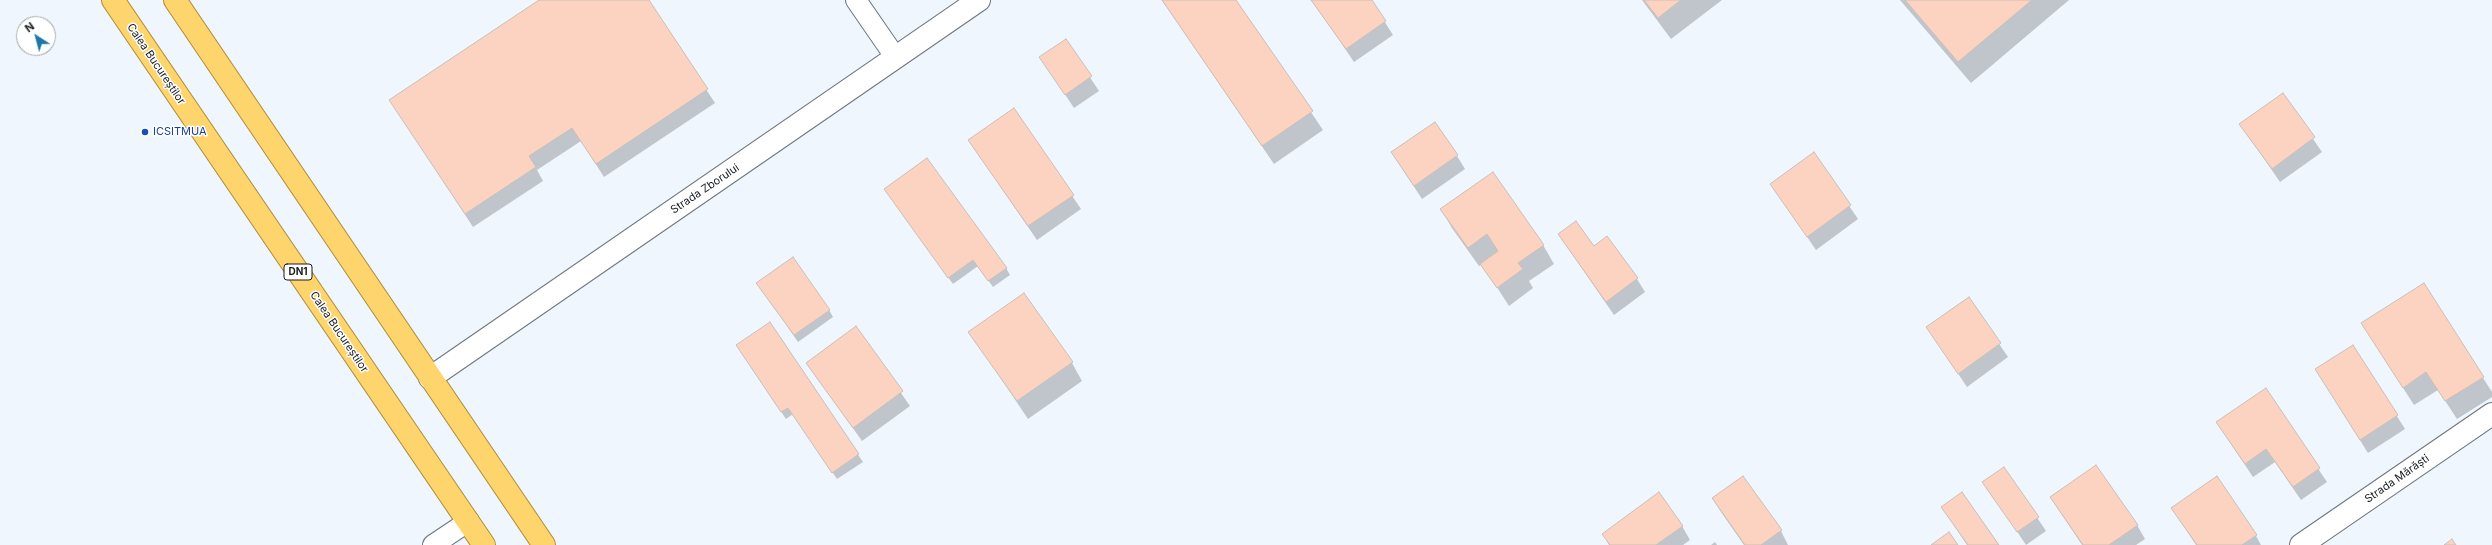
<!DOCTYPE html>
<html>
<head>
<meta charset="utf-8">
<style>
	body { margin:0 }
	#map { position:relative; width:2492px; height:545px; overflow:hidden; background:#f0f6fe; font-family:Inter,sans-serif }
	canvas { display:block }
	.north { position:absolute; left:16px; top:16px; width:40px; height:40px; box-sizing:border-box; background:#fff; border:1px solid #a3a5a6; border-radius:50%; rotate:324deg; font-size:11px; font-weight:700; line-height:16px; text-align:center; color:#1a1d20 }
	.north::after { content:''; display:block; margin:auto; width:14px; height:18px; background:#1e79a7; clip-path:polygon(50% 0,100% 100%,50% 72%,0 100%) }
</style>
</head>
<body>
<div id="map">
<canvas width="2492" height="545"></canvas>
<div class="north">N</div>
</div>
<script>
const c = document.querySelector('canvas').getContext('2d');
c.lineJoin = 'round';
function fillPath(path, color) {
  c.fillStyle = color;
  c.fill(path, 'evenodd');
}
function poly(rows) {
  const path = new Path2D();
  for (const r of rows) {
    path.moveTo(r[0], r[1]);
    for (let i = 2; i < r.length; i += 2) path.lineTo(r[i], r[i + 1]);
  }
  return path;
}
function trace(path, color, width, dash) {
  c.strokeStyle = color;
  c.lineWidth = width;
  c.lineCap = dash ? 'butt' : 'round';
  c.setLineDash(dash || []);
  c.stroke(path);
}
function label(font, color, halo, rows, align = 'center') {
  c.font = font + ' Inter,sans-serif';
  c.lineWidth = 3;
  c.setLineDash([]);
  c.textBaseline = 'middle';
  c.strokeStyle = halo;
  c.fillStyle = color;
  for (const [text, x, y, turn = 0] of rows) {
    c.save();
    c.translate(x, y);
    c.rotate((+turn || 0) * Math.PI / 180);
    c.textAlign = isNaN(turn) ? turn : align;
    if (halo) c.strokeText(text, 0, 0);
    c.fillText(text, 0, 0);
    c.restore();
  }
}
const shadow = poly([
	[541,0,647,0,715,103,604,177,581,141,537,170,543,181,473,227,390,100],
	[1162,0,1235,0,1323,130,1274,164],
	[1312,0,1371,0,1393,35,1354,62],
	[1642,0,1722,0,1671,39],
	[1900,0,2069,0,1971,83],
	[1066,41,1099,91,1074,108,1041,58],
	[2282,94,2322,152,2280,182,2241,125],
	[1014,109,1081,209,1037,240,978,154],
	[1392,153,1457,156,1465,169,1422,199],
	[1814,154,1858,219,1816,250,1771,184],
	[885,190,1006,268,1010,275,993,287,978,266,953,284],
	[1441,209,1543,245,1554,264,1529,281,1533,288,1509,306,1482,264,1479,266,1452,228],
	[1559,235,1593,247,1637,279,1645,292,1614,315],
	[2424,285,2492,392,2492,397,2457,419,2438,390,2414,405,2362,324],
	[762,290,829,310,833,317,798,342],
	[1968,298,2008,357,1967,387,1927,327],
	[769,323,863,462,837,479,793,414,786,419,741,352],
	[856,328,910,406,862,441,807,363],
	[970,332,1072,363,1082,381,1028,419],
	[2353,346,2405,429,2368,453,2316,370],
	[2265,390,2327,482,2301,500,2275,462,2253,477,2217,423],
	[2004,468,2046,531,2026,545,1984,482],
	[1743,478,1781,531,1788,545,1744,545,1721,512,1713,499],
	[2051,498,2137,525,2145,539,2136,545,2082,545],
	[1942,507,1998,545,1967,545],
	[2181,522,2256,536,2261,545,2196,545],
	[1682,526,1690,540,1683,545,1609,545,1603,534],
	[1715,542,1717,545,1711,545]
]);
const building = poly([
	[539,0,649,0,708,89,596,164,572,128,529,156,536,167,465,214,389,100,539,0],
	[1162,0,1236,0,1313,111,1262,146,1162,0],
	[1311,0,1372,0,1386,21,1346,49,1311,0],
	[1644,0,1681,0,1658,18,1644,0],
	[1905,0,2032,0,1958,62,1905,0],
	[1066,39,1092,76,1065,95,1039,57,1066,39],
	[2283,93,2315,137,2272,169,2239,124,2283,93],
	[1014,108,1074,195,1028,226,968,140,1014,108],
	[1435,122,1458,155,1414,186,1391,152,1435,122],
	[1814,152,1851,205,1807,237,1770,184,1814,152],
	[927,158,1007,268,988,281,973,260,948,278,884,189,927,158],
	[1493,172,1544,245,1518,263,1523,269,1497,288,1480,264,1498,251,1487,234,1468,248,1440,209,1493,172],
	[1576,221,1594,246,1607,236,1638,278,1606,302,1558,234,1576,221],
	[793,257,830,310,794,335,756,283,793,257],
	[2424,283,2484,377,2445,401,2426,372,2403,388,2361,323,2424,283],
	[1024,293,1073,362,1017,401,968,332,1024,293],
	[1969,297,2001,343,1958,374,1926,327,1969,297],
	[770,322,859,454,832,473,788,408,781,412,736,345,770,322],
	[856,326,903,391,853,428,806,363,856,326],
	[2353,345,2398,415,2360,440,2315,369,2353,345],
	[2266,388,2320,468,2293,487,2266,449,2245,464,2216,422,2266,388],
	[2096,465,2138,525,2109,545,2083,545,2050,497,2096,465],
	[2004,467,2039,517,2017,532,1982,482,2004,467],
	[1743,476,1782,530,1761,545,1745,545,1712,498,1743,476],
	[2217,476,2257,535,2242,545,2197,545,2171,508,2217,476],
	[1659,492,1683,526,1656,545,1610,545,1602,534,1659,492],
	[1962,492,1999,545,1968,545,1941,507,1962,492],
	[1949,532,1958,545,1931,545,1949,532],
	[2452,539,2456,545,2444,545,2452,539]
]);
const service = poly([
	[856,0,896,58],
	[433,545,469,521]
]);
const minor = poly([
	[430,378,979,0],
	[2301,545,2492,414]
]);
const trunk = poly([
	[113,0,484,545],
	[175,0,544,545]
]);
const markers = [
	[145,132,4,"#1a4fb4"]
];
const shields = [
	[298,272,28]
];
const shieldNames = [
	["DN1",298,272]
];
const streetNames = [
	["Calea Bucureștilor",156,64,56],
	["Strada Zborului",705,189,-34],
	["Calea Bucureștilor",339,332,56],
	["Strada Mărăști",2397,479,-35]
];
const transitNames = [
	["ICSITMUA",153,132]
];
fillPath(shadow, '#0003');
fillPath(building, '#fcd3c0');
trace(building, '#cbbeb9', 1);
trace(service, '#6e757e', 22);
trace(minor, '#6e757e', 24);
trace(trunk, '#ae8d3a', 24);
trace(service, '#fff', 20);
trace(minor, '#fff', 22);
trace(trunk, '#fed46c', 22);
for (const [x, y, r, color] of markers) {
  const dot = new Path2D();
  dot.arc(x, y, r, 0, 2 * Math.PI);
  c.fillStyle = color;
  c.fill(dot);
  trace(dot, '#fff', 1.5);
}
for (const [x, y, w] of shields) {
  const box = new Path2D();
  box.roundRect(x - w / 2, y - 8, w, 16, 3);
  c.fillStyle = '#fff';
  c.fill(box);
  trace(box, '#1a1d20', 1);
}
label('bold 10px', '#1a1d20', null, shieldNames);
label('11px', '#1a1d20', '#fff', streetNames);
label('11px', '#164399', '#fff', transitNames, 'left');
</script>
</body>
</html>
